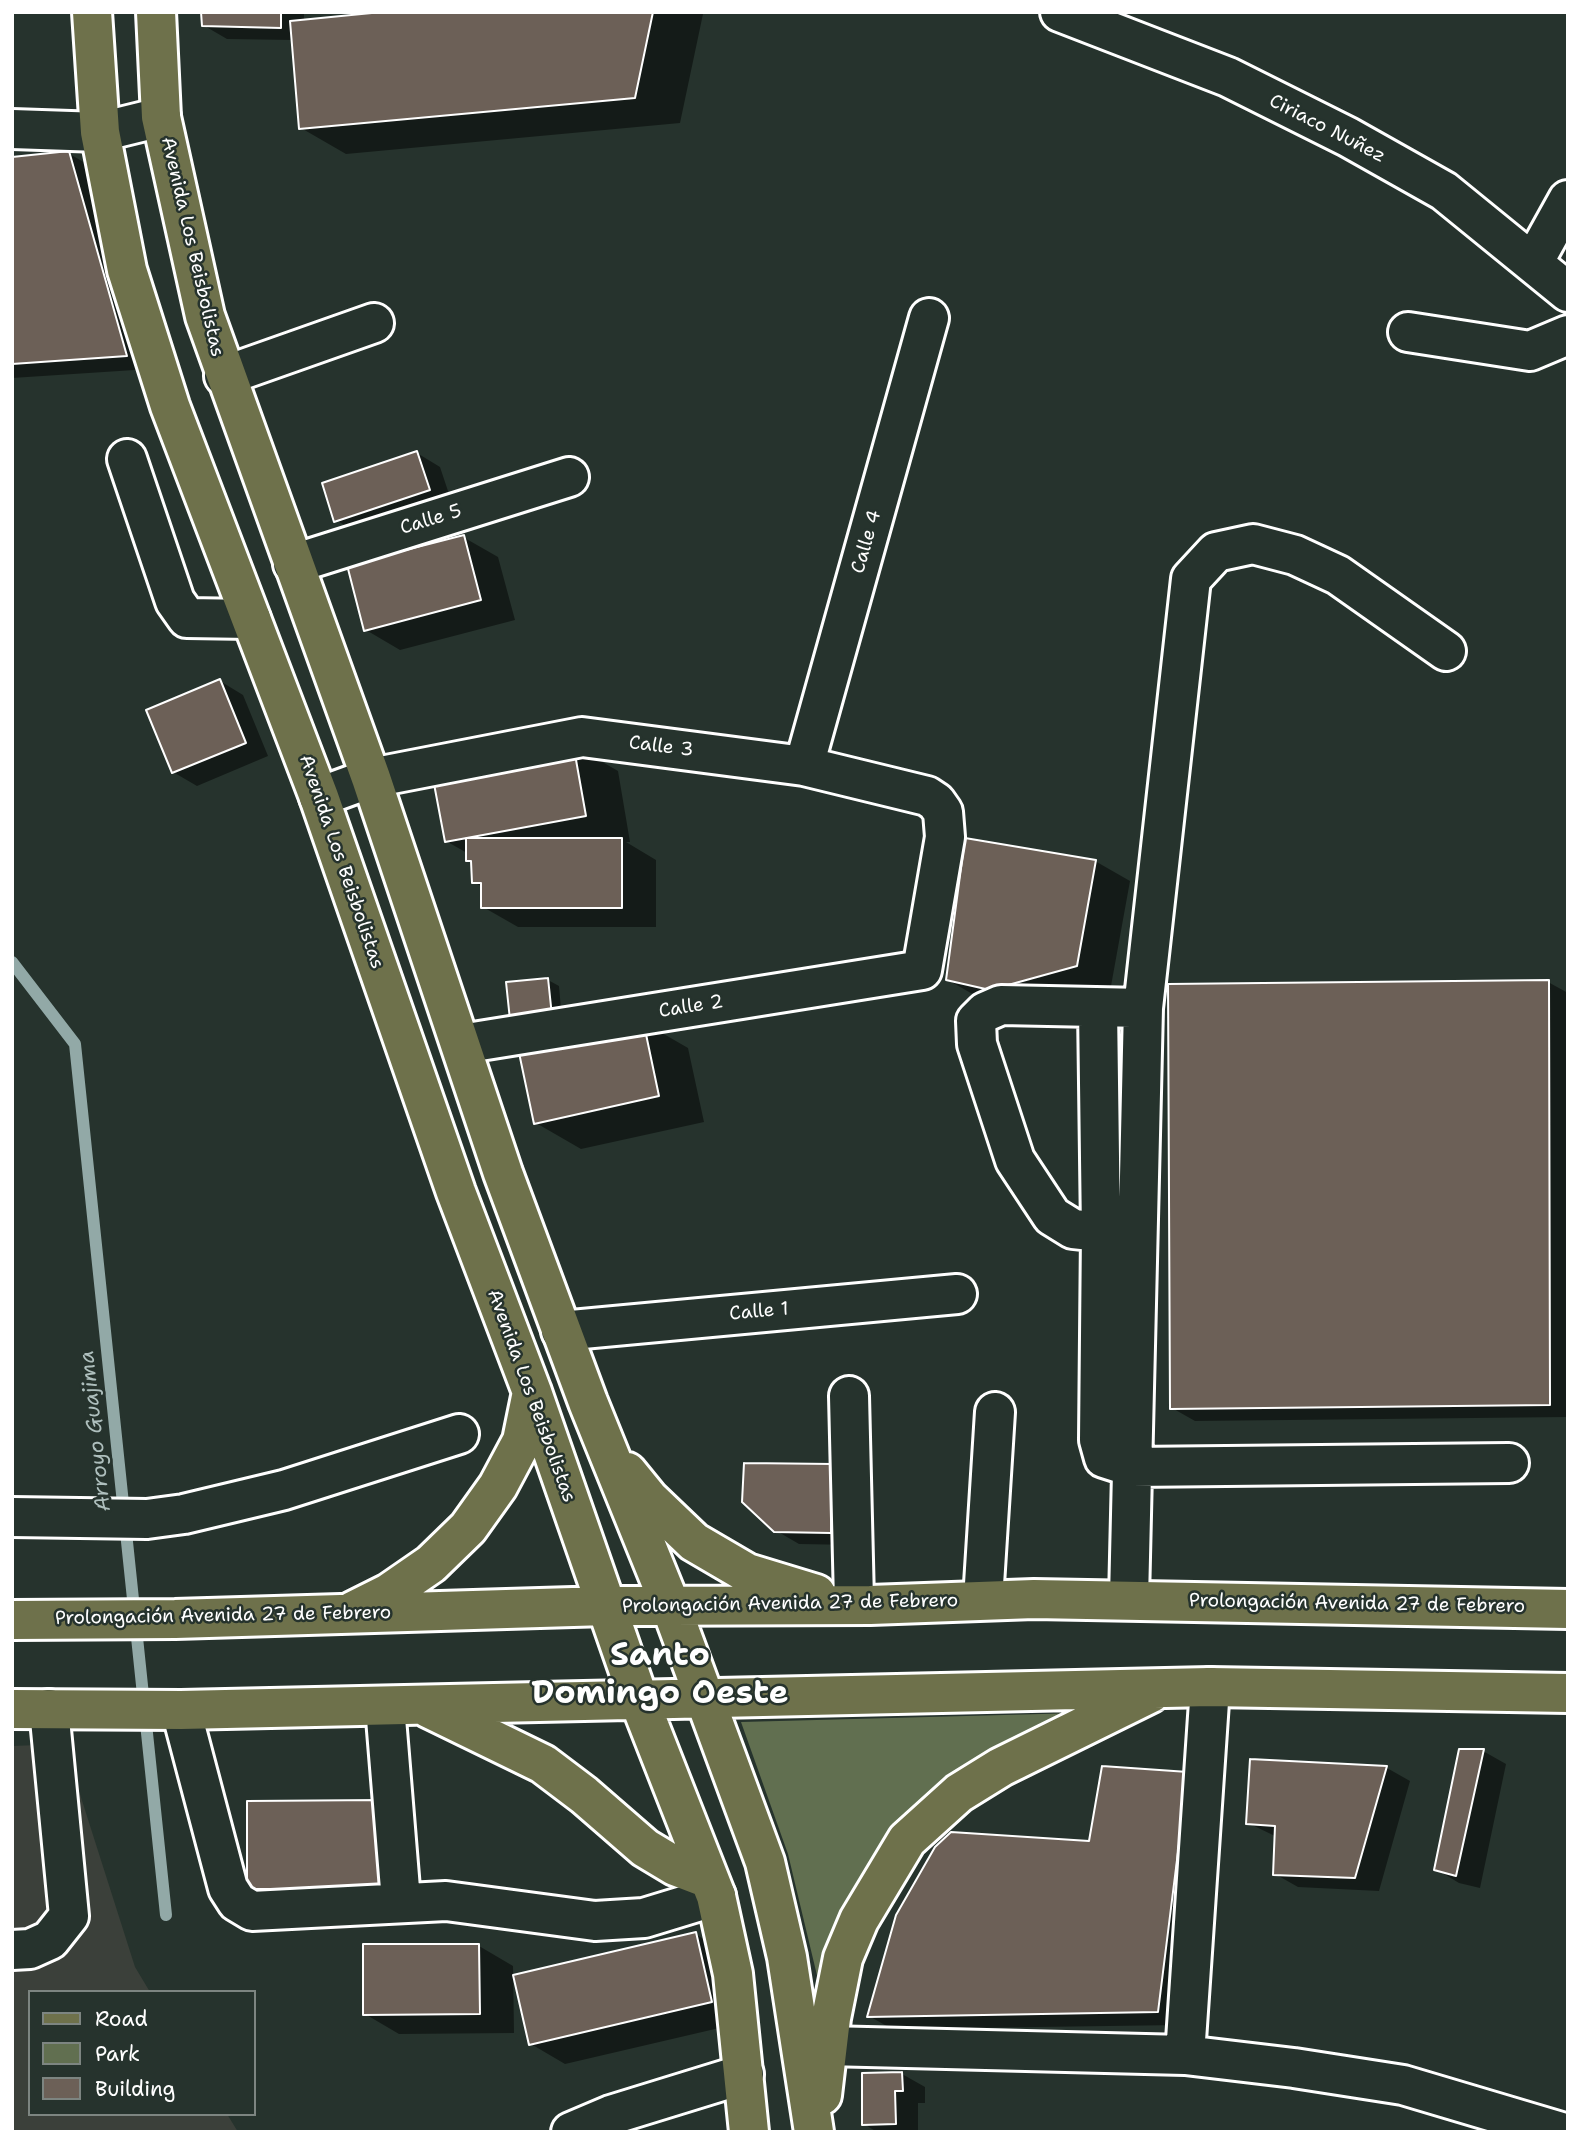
<!DOCTYPE html>
<html>
<head>
<meta charset="utf-8">
<style>
	body { margin:0 }
	#map { position:relative; width:1580px; height:2144px; overflow:hidden; background:#26332d; font-family:"Shantell Sans",sans-serif }
	canvas { display:block }
	.frame { position:absolute; inset:0; border:14px solid #fff; pointer-events:none }
	.legend { position:absolute; left:28px; top:1990px; width:228px; height:126px; box-sizing:border-box; background:#26332d; border:2px solid #7d8581; margin:0; padding:9px 12px; list-style:none; font-size:21px; color:#fff }
	.legend li { display:flex; align-items:center; gap:14px; height:35px }
	.legend b { width:35px; border:2px solid #7d8581 }
</style>
</head>
<body>
<div id="map">
<canvas width="1580" height="2144"></canvas>
<div class="frame"></div>
<ul class="legend">
<li><b style="height:9px;background:#6e714b"></b>Road</li>
<li><b style="height:19px;background:#616f50"></b>Park</li>
<li><b style="height:19px;background:#6c6057"></b>Building</li>
</ul>
</div>
<script>
const c = document.querySelector('canvas').getContext('2d');
c.lineJoin = 'round';
function fillPath(path, color) {
  c.fillStyle = color;
  c.fill(path, 'evenodd');
}
function poly(rows) {
  const path = new Path2D();
  for (const r of rows) {
    path.moveTo(r[0], r[1]);
    for (let i = 2; i < r.length; i += 2) path.lineTo(r[i], r[i + 1]);
  }
  return path;
}
function trace(path, color, width, dash) {
  c.strokeStyle = color;
  c.lineWidth = width;
  c.lineCap = dash ? 'butt' : 'round';
  c.setLineDash(dash || []);
  c.stroke(path);
}
function label(font, color, halo, rows, align = 'center') {
  c.font = font + ' "Shantell Sans",sans-serif';
  c.lineWidth = 5;
  c.setLineDash([]);
  c.textBaseline = 'middle';
  c.strokeStyle = halo;
  c.fillStyle = color;
  for (const [text, x, y, turn = 0] of rows) {
    c.save();
    c.translate(x, y);
    c.rotate((+turn || 0) * Math.PI / 180);
    c.textAlign = isNaN(turn) ? turn : align;
    if (halo) c.strokeText(text, 0, 0);
    c.fillText(text, 0, 0);
    c.restore();
  }
}
const built = poly([
	[64,1744,135,1967,150,1992,30,1992,30,2114,227,2114,238,2132,12,2132,12,1746]
]);
const green = poly([
	[1079,1713,986,1759,820,1988,788,1854,741,1722]
]);
const shadow = poly([
	[203,12,304,12,304,21,401,12,703,14,680,123,346,154,301,128,293,40,227,39,203,25],
	[68,153,92,167,150,369,12,378,12,159],
	[417,453,440,467,452,503,359,534,336,520],
	[463,537,498,557,515,620,400,650,366,630],
	[220,681,243,695,268,756,197,786,173,772],
	[573,745,618,771,630,842,626,842,656,860,656,927,518,927,483,907,483,887,473,882,473,864,467,860,467,853,446,841],
	[1095,861,1130,881,1111,986,1026,1009,983,1000,948,980],
	[548,980,559,986,562,1021,512,1019],
	[1548,982,1568,993,1568,1417,1195,1421,1172,1408],
	[643,1022,688,1048,704,1122,581,1149,536,1123],
	[855,1479,854,1545,799,1544,775,1530],
	[1483,1751,1506,1764,1480,1888,1459,1883,1436,1869],
	[1251,1761,1387,1768,1410,1781,1379,1891,1298,1887,1275,1874,1277,1837,1248,1823],
	[1188,1774,1181,2025,892,2029,869,2016,1090,1843],
	[381,1802,415,1822,415,1908,284,1908,249,1888],
	[695,1934,730,1954,745,2022,565,2064,531,2044],
	[479,1946,513,1966,514,2033,399,2034,365,2014],
	[902,2074,925,2087,925,2103,918,2103,918,2132,877,2132,864,2124]
]);
const stream = poly([
	[12,962,75,1044,166,1915]
]);
const building = poly([
	[201,12,281,12,281,28,202,26,201,12],
	[382,12,653,12,635,98,299,129,290,21,382,12],
	[69,151,127,356,12,364,12,157,69,151],
	[417,451,430,490,334,522,322,483,417,451],
	[464,535,481,600,364,631,347,565,464,535],
	[220,679,246,743,172,773,146,710,220,679],
	[573,743,586,816,445,842,431,768,573,743],
	[466,838,622,838,622,908,481,908,481,883,472,883,471,861,466,861,466,838],
	[965,838,1096,860,1077,966,990,990,946,980,965,838],
	[548,978,552,1016,510,1020,506,982,548,978],
	[1549,980,1550,1405,1170,1409,1168,984,1549,980],
	[643,1020,659,1096,534,1124,518,1048,643,1020],
	[744,1463,833,1464,831,1533,774,1532,742,1502,744,1463],
	[1459,1749,1484,1749,1456,1876,1434,1870,1459,1749],
	[1250,1759,1387,1766,1355,1878,1273,1875,1275,1826,1246,1824,1250,1759],
	[1102,1766,1188,1772,1158,2012,867,2017,896,1915,935,1847,951,1832,1089,1841,1102,1766],
	[381,1800,381,1889,247,1889,247,1801,381,1800],
	[696,1932,712,2002,529,2045,513,1975,696,1932],
	[363,1944,479,1944,480,2014,363,2015,363,1944],
	[902,2072,903,2091,895,2091,896,2124,862,2125,862,2073,902,2072]
]);
const minor = poly([
	[1060,12,1228,77,1348,137,1444,191,1568,292],
	[12,129,100,132,161,117],
	[1533,263,1568,200],
	[1408,332,1530,351,1568,335],
	[224,376,374,323],
	[127,459,175,601,187,618,251,619],
	[293,564,569,477],
	[804,766,929,318],
	[319,797,371,778,582,737,804,766,927,796,936,802,943,812,945,837,922,970,461,1044],
	[1098,1008,1101,1232,1099,1440,1104,1458,1132,1467,1509,1463],
	[1143,1008,1191,579,1216,552,1253,544,1295,555,1338,575,1446,651],
	[1101,1232,1073,1229,1052,1216,1015,1160,977,1044,976,1021,985,1012,1001,1005,1143,1008,1129,1599],
	[561,1331,957,1294],
	[849,1396,854,1601],
	[12,1517,147,1519,184,1514,284,1490,459,1434],
	[983,1600,995,1412],
	[385,1706,401,1901],
	[181,1710,228,1888,237,1902,252,1911,446,1901,595,1921,644,1918,716,1896],
	[12,1950,30,1949,50,1940,69,1916,49,1709],
	[827,2046,1185,2055,1294,2068,1403,2085,1561,2132],
	[1185,2055,1210,1687],
	[571,2132,611,2115,744,2074]
]);
const major = poly([
	[92,12,100,132,127,270,170,406,319,797,456,1192,532,1392,639,1700,716,1896,733,1974,749,2132],
	[156,12,161,117,205,316,371,778,503,1173,588,1402,671,1607,765,1862,787,1957,814,2132],
	[627,1472,649,1499,694,1542,747,1573,816,1594],
	[353,1611,389,1593,431,1564,468,1528,498,1486,522,1441,532,1392],
	[12,1620,175,1619,606,1606,870,1605,1034,1599,1568,1609],
	[428,1708,543,1764,584,1795,645,1848,675,1866,709,1879],
	[12,1709,181,1710,1210,1687,1568,1693],
	[822,2095,831,2018,843,1958,859,1920,907,1840,959,1793,1001,1767,1151,1693]
]);
const streetNames = [
	["Ciriaco Nuñez",1327,129,27],
	["Avenida Los Beisbolistas",192,247,77],
	["Calle 5",431,520,-17],
	["Calle 4",867,542,-74],
	["Calle 3",661,747,7],
	["Avenida Los Beisbolistas",341,862,71],
	["Calle 2",691,1007,-9],
	["Calle 1",759,1312,-5],
	["Avenida Los Beisbolistas",531,1396,70],
	["Prolongación Avenida 27 de Febrero",790,1604,-1],
	["Prolongación Avenida 27 de Febrero",1357,1604,1],
	["Prolongación Avenida 27 de Febrero",223,1616,-1]
];
const waterNames = [
	["Arroyo Guajima",96,1431,-96]
];
const townNames = [
	["Santo",660,1656],
	["Domingo Oeste",660,1694]
];
fillPath(built, '#3b403a');
fillPath(green, '#616f50');
fillPath(shadow, '#0007');
trace(stream, '#92a9a7', 12);
fillPath(building, '#6c6057');
trace(building, '#fff', 2);
trace(minor, '#fff', 44);
trace(major, '#fff', 44);
trace(minor, '#26332d', 38);
trace(major, '#6e714b', 38);
label('19px', '#fff', '#26332d', streetNames);
label('italic 21px', '#aebfbd', '#26332d', waterNames);
label('bold 33px', '#fff', '#26332d', townNames);
</script>
</body>
</html>
